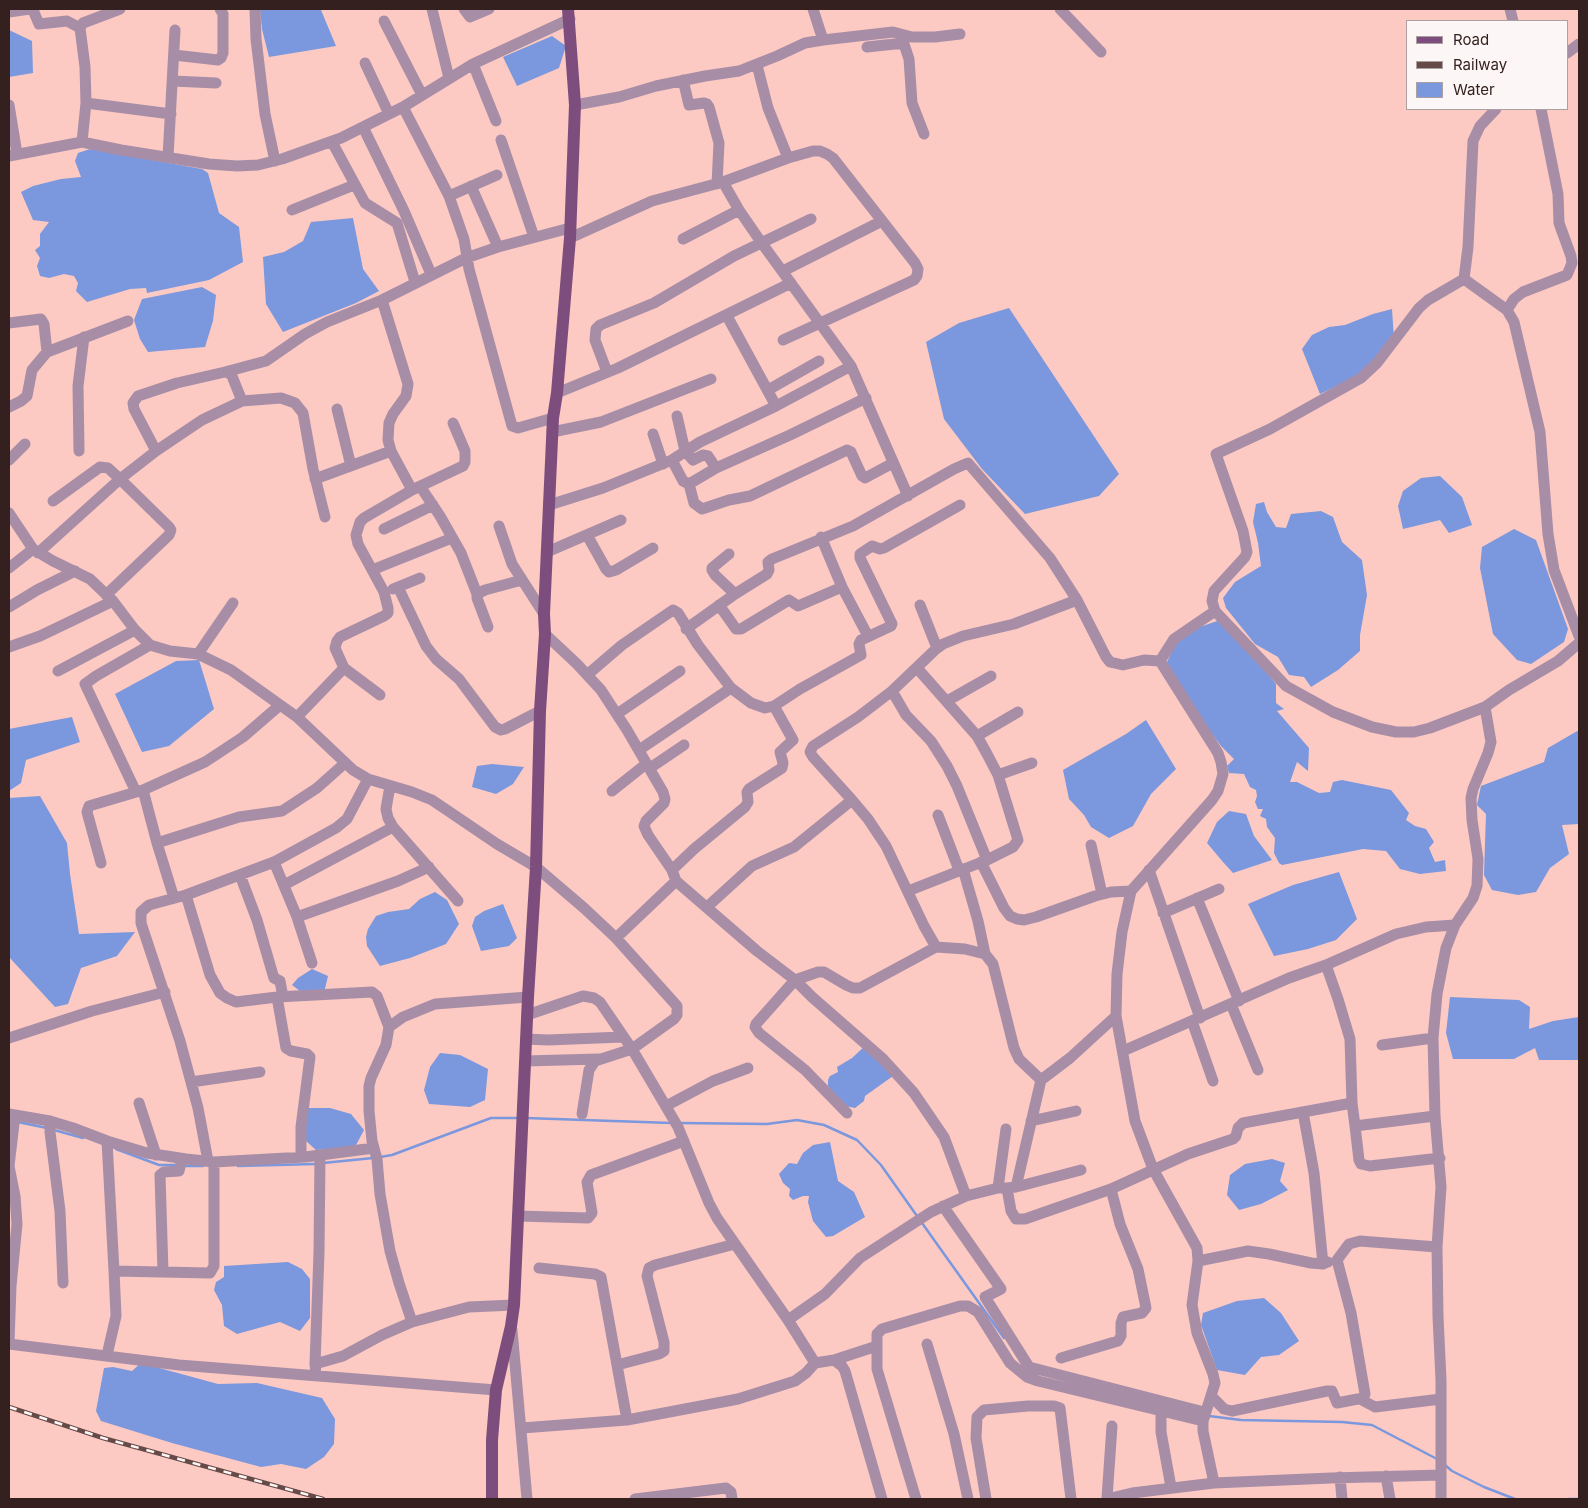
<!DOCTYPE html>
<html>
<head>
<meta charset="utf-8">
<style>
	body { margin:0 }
	#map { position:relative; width:1588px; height:1508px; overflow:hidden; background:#fccac3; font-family:Inter,sans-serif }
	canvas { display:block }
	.frame { position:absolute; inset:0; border:10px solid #34211f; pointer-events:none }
	.legend { position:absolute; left:1406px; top:20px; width:162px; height:90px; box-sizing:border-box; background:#fcf7f6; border:1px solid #aca1a0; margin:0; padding:6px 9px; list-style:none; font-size:15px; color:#34211f }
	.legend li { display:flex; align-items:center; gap:10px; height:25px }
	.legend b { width:25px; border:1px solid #aca1a0 }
</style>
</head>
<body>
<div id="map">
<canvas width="1588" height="1508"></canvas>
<div class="frame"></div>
<ul class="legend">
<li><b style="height:6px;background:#7d4e7d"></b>Road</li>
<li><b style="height:6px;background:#654a47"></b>Railway</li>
<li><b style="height:14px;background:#7b97dd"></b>Water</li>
</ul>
</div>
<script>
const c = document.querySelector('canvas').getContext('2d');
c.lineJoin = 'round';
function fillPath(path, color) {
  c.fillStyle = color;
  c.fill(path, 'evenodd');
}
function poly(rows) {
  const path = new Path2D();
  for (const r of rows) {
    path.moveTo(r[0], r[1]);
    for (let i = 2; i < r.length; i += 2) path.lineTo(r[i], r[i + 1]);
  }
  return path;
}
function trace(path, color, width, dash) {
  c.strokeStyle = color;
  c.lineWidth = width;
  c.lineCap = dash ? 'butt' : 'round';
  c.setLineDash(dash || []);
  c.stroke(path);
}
const water = poly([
	[260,9,328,9,321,10,336,46,269,57,262,29],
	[9,30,32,41,33,73,9,77],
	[552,36,566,46,559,68,517,86,503,57],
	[90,149,202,169,208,173,219,213,239,227,243,262,209,280,147,293,146,288,130,289,87,302,76,291,78,283,74,276,64,274,49,278,40,276,37,266,40,258,35,250,40,246,40,234,49,222,33,220,21,192,33,186,61,179,81,177,75,161,78,153],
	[353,218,363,269,379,291,356,303,283,332,266,304,263,257,284,252,303,241,311,222],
	[202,287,216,295,213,321,205,347,148,352,140,339,134,320,142,299],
	[1009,308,1119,474,1099,496,1025,514,982,469,944,419,926,342,959,323],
	[1392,309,1394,339,1364,373,1320,394,1302,349,1312,335,1329,327,1345,325,1373,314],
	[1440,476,1462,497,1472,525,1449,533,1440,520,1403,529,1398,506,1403,491,1421,478],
	[1264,502,1267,512,1276,527,1286,528,1291,514,1321,511,1333,517,1342,542,1362,560,1367,595,1360,635,1360,651,1338,670,1311,687,1304,677,1289,675,1278,657,1255,644,1226,608,1223,598,1235,582,1261,566,1258,543,1253,522,1256,504],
	[1514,529,1536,540,1568,629,1564,642,1531,664,1517,660,1493,634,1480,568,1482,547],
	[1220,620,1233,632,1276,684,1276,703,1284,709,1277,711,1309,748,1308,771,1297,762,1290,782,1297,782,1319,793,1330,792,1333,782,1342,780,1391,790,1409,813,1406,820,1415,826,1426,829,1434,842,1429,848,1435,862,1445,860,1446,871,1420,874,1400,869,1386,851,1363,849,1282,865,1279,863,1274,853,1275,838,1267,827,1266,819,1260,816,1263,809,1258,809,1255,802,1257,796,1256,790,1250,787,1244,774,1229,773,1227,766,1234,759,1221,746,1200,718,1176,681,1167,662,1176,643,1194,629],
	[199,660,214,709,169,746,142,752,115,694,176,661],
	[72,717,80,742,26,760,21,783,9,791,9,729],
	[1146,720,1176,769,1151,794,1133,826,1109,838,1091,827,1084,815,1069,799,1063,770,1126,734],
	[1579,730,1579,824,1562,825,1569,854,1550,868,1536,892,1518,895,1492,890,1484,875,1486,814,1477,805,1481,786,1544,762,1548,748],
	[492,764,524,767,513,784,496,794,472,787,477,766],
	[40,796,67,843,70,874,79,934,135,932,117,956,81,968,68,1004,55,1007,9,957,9,798],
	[1229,811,1246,814,1254,836,1272,860,1233,873,1223,862,1207,843,1217,822],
	[1339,872,1357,919,1336,940,1308,949,1274,956,1248,904,1293,885],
	[435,892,447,900,459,924,446,944,410,958,380,966,367,946,366,937,368,929,376,916,388,912,409,909,420,899],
	[503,904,517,938,509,946,481,951,472,926,475,917,484,911],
	[312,969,328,976,323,997,300,991,292,985,298,978],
	[1450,997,1519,1000,1530,1007,1529,1029,1553,1021,1579,1017,1579,1060,1539,1060,1535,1048,1514,1059,1453,1059,1446,1033],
	[866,1045,893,1076,865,1096,864,1101,855,1108,845,1106,828,1086,828,1080,830,1076,838,1072,837,1067,852,1058],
	[440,1053,460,1055,488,1069,485,1100,470,1107,429,1104,424,1090,430,1067],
	[307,1108,330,1108,351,1114,364,1130,355,1147,316,1150,306,1141,302,1133],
	[830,1142,838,1181,854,1192,865,1217,833,1236,826,1237,813,1221,808,1202,809,1196,803,1196,793,1200,789,1196,790,1189,783,1183,779,1174,789,1163,797,1164,803,1153,813,1145],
	[1272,1159,1285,1163,1280,1181,1288,1190,1261,1204,1239,1210,1227,1195,1230,1175,1245,1164],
	[288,1262,302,1269,310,1279,310,1318,300,1331,280,1322,237,1334,224,1326,222,1305,214,1290,216,1282,224,1277,224,1266],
	[1264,1298,1281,1313,1299,1341,1279,1355,1261,1357,1245,1375,1217,1370,1201,1325,1203,1313,1237,1301],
	[141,1363,218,1384,257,1383,322,1398,335,1419,334,1444,324,1457,306,1469,281,1464,261,1467,172,1443,101,1421,96,1411,104,1368,113,1367,132,1371]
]);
const stream = poly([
	[526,1118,671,1123],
	[18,1122,47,1128],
	[679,1123,767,1124,797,1120,824,1125,857,1140,881,1165,917,1216],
	[54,1130,83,1138],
	[116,1149,159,1165,178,1165],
	[380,1157,392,1155,491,1118,518,1118],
	[323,1163,373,1158],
	[184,1166,203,1166],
	[238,1166,315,1164],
	[922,1223,1004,1338],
	[1209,1416,1241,1420,1342,1422,1372,1425,1437,1459],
	[1445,1465,1452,1471,1484,1487,1515,1499],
	[1568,1499,1579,1499]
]);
const minor = poly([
	[30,9,33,10,39,24,67,21,80,28],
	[255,9,256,39,265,114,275,161],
	[432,9,449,78],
	[464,9,470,17,489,9],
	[1060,9,1101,52],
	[1510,9,1513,21],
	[9,12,30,9],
	[384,21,422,95],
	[901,35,909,59,912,103,924,134],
	[823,40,893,32,912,37,935,37,960,34],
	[867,47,904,43],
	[1567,53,1579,44],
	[174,55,218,60,221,58,223,53,223,14,220,9],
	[365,63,389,114],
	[473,64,496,121],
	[757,65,768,108,788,158],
	[683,80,689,105,704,103,707,104,709,107,719,143,717,184],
	[173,81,216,83],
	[86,103,171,114],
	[9,105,17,154],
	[575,105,619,97,656,86,705,76,739,71,777,56,805,43,823,40,813,9],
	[403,107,449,196,464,239,469,269,512,426,518,428,553,418],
	[363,127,404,211,431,274],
	[501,140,534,237],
	[82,142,86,103,85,67,80,28,83,23,120,9],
	[332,142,365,203,397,223,415,282],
	[9,156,82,142,121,150,209,164,237,166,258,165,282,159,341,138,403,107,473,64,570,19],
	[168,157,175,30],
	[723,182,739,210,761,242,851,366,908,496],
	[471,186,498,247],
	[449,196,497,175],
	[292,210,354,185],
	[570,238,652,201,723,182,788,158,813,151,820,151,827,154,833,158,915,263,918,269,917,276,914,280,783,340],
	[683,239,739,210],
	[783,271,882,221],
	[1464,279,1507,310,1514,322,1540,432,1548,534,1554,570,1579,636],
	[1464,279,1468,247,1473,141,1480,126,1496,109],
	[382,300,408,384,406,396,393,414,389,423,388,440,391,451,412,490],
	[1507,310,1514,299,1523,292,1567,275,1572,263,1571,256,1559,223,1558,194,1541,109],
	[727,316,776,406],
	[9,323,41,319,44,324,47,352],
	[225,372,266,361,305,334,327,322,382,300,466,258,498,247,570,228],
	[607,372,595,340,596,329,600,325,654,303,734,256,811,219],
	[768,390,819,361],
	[557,393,618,368,791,283],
	[9,407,21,401,27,396,32,370,47,352,128,321],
	[337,409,351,466],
	[677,416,685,451,693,460,703,455,708,456,716,468],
	[552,432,601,422,711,379],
	[653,434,663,464],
	[79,451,78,386,84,337],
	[156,451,134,409,133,403,138,396,177,383,225,372,229,373,232,376,242,401],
	[9,460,25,444],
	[672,460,683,481,689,484,716,468,790,435,866,398],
	[315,479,391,451],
	[689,484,694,503,702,509,729,500,750,496,847,450,851,452,862,476,865,478,893,463],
	[420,486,440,516,461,553,477,594],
	[53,501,100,467,108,468,120,479,156,451,202,420,242,401,281,398,295,403,303,413,313,469,325,517],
	[549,505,603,488,672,460,700,442,776,406,851,366],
	[9,513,33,549,53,561,90,579,113,601,135,630,150,645,170,651,198,654,231,670,297,717,353,770,368,779,412,792,432,800,497,844,536,867,584,908,616,938,677,1006,677,1015,674,1019,632,1049,595,1061,589,1070,582,1114],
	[499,526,512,564,544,614],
	[384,529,433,505],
	[587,535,606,569,609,572,616,570,653,548],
	[821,537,842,587,868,636],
	[547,552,621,520],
	[38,553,120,479,169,527,171,530,169,535,106,595],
	[729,554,712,568,712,570,715,575,735,594],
	[9,568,33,549],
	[372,570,452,538],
	[398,587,426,646,436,659,459,679,495,727,501,730,505,729,540,711],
	[393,589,420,578],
	[719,605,736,629,741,629,789,600,798,606,842,587],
	[920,605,937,648],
	[9,607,37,590,75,571],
	[1215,611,1212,601,1214,591,1245,557,1247,552,1243,531,1216,454,1270,429,1361,378,1377,363,1419,308,1428,300,1464,279],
	[488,627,477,598,477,594,485,590,522,580],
	[686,629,735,594,767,574,769,570,768,562,772,559,853,526,954,469,968,463,1050,558,1077,600,1106,657,1110,662,1123,665,1144,660,1160,661],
	[545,634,577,664,601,690,627,730,663,792,665,799,664,803,646,821,644,826,648,835,672,870,676,881,757,951,795,980,818,972,824,972,846,985,853,988,860,988,936,947],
	[9,647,40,636,113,601],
	[198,654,233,603],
	[344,668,380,695],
	[58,671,135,630],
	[587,675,622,645,673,610,678,613,698,645,731,688,751,703,765,708,774,706],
	[892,691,906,715,931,741,947,766,957,786,987,860],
	[947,701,991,676],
	[617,714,680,671],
	[297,717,344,668,335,648,337,641,340,637,384,616,388,613,388,608,384,592,358,544,356,535,360,522,364,518,412,490,463,466,465,462,465,451,453,423],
	[977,736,1018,712],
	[639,750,731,688],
	[650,768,684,745],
	[998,775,1032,763],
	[390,786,386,809,388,818,393,827,458,901],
	[143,790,157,843,239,817,282,811,317,788,345,763],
	[612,791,646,764],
	[136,792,85,684,96,676,150,645],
	[852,800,868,819,886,846,924,926,936,947,965,949,985,954,993,964,1014,1048,1019,1059,1041,1080,1016,1187,1007,1188,1011,1211,1016,1219,1025,1219,1111,1189,1188,1154,1233,1139,1236,1136,1238,1128,1243,1123,1352,1103,1355,1126,1435,1116],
	[938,815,959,870],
	[157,843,174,898],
	[1091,845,1102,894],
	[274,862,297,917,312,963],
	[981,862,1004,908,1010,916,1017,919,1024,920,1036,917,1095,896,1111,892,1131,891],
	[101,863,87,812,89,806,143,790,205,762,243,737,280,705],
	[963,869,978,921,985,954],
	[672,870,694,849,745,807,748,802,747,792,749,789,782,768,783,763,780,752,793,740,774,706,800,689,861,655,859,644,861,640,891,626,892,624,860,558,860,554,872,546,880,549,884,548,960,505],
	[1149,870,1200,1018],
	[240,875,257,920,273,975,274,978,280,981,283,997],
	[284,885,393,827],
	[908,891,987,860,1013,847,1018,840,998,775,986,752,977,736,917,668],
	[186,895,210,975,220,993,227,998,236,1002,277,997,372,992,377,996,389,1027],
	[1197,898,1239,1001],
	[707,907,752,866,794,847,852,800,813,757,810,752,813,746,858,717,892,691,936,649,943,644,963,636,1014,624,1077,600],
	[1163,913,1219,889],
	[297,917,398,881,429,867],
	[616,938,676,881],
	[1326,965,1396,934,1426,927,1455,925],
	[277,997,286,1048,291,1051,307,1054,310,1057,301,1127,301,1157],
	[1231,1004,1258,1070],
	[1192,1021,1213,1081],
	[9,1038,92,1011,165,992],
	[526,1039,548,1040,623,1037],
	[1382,1045,1433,1038],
	[1123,1051,1289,978,1326,965,1338,999,1350,1039,1352,1103],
	[525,1061,599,1059],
	[1041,1080,1070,1058,1116,1016],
	[191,1082,260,1072],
	[139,1103,156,1155],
	[666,1106,713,1081,748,1068],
	[1303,1112,1314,1173,1323,1264],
	[847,1113,805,1070,759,1033,755,1027,756,1024,795,980,812,997,883,1059,914,1093,944,1137,966,1196],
	[9,1114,50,1121,73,1128,107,1141,147,1153,186,1159,214,1162,305,1157,374,1148],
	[50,1121,50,1132,60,1211,63,1283],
	[1031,1121,1076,1111],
	[1355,1126,1359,1160,1361,1164,1370,1166,1440,1158],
	[107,1141,114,1271,210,1273,214,1266,214,1162],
	[208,1161,198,1108,180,1041,141,923,141,912,149,905,186,895,274,862,336,828,347,819,368,779],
	[1016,1187,1081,1170],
	[998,1188,1006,1129],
	[943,1206,1001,1289,985,1297,1029,1367,1204,1412],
	[518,1216,588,1218,592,1213,587,1182,591,1175,684,1141],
	[1198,1261,1248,1251,1269,1254,1311,1263,1323,1264,1328,1262],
	[539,1268,595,1274,601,1277,627,1420],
	[163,1272,160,1175,164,1172,179,1171,182,1159],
	[788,1320,825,1294,860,1258,931,1212,966,1196,998,1188,1007,1188],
	[412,1322,399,1283,390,1251,380,1194,377,1159,372,1141,369,1111,369,1086,371,1078,386,1045,389,1027,403,1017,435,1004,528,997],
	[512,1330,527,1499],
	[9,1343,11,1286,17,1224,15,1196,9,1166,15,1115],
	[9,1344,179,1365,496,1390],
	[927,1344,954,1434,968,1499],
	[107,1355,116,1316,114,1271],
	[1061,1358,1118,1341,1121,1336,1121,1323,1123,1317,1142,1313,1146,1308,1138,1269,1120,1224,1111,1189],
	[834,1360,877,1346],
	[815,1363,834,1360,842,1366,845,1371,882,1499],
	[315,1364,319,1253,320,1155],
	[617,1365,659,1354,664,1351,664,1342,647,1276,649,1268,655,1265,735,1244],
	[316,1375,315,1364,343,1356,382,1335,412,1322,469,1307,514,1305],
	[1211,1396,1224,1409,1232,1411,1327,1391,1332,1391,1337,1403,1363,1398,1365,1394,1351,1313,1337,1260,1349,1244,1360,1241,1437,1247],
	[1360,1399,1375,1407,1441,1399],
	[1161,1410,1161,1432,1171,1487],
	[522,1428,627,1420,738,1399,795,1381,806,1373,815,1363,788,1320,717,1218,709,1203,678,1127,632,1049,600,1002,594,998,583,996,527,1015],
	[1386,1476,1390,1499],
	[1340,1477,1342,1499],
	[1214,1483,1203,1431,1203,1421,1215,1383,1213,1374,1197,1333,1192,1305,1198,1261,1197,1248,1153,1169,1135,1121,1116,1016,1117,974,1122,932,1131,891,1212,800,1218,791,1223,774,1221,762,1218,753,1160,661,1174,639,1215,611,1286,686,1333,712,1372,727,1396,732,1414,732,1430,728,1485,707],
	[1107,1498,1112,1426],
	[635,1499,726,1488,731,1492,732,1499],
	[916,1499,877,1369,877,1334,882,1329,960,1306,968,1306,978,1312,1010,1363,1027,1377,1038,1381,1203,1421],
	[986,1499,976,1438,977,1417,984,1410,1028,1406,1054,1406,1060,1408,1071,1499],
	[1107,1499,1132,1493,1214,1483,1331,1478,1441,1475],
	[1441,1499,1441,1380,1438,1316,1437,1247,1441,1187,1435,1116,1433,1038,1437,994,1446,948,1455,925,1473,898,1477,886,1478,859,1472,820,1471,798,1473,789,1488,753,1491,742,1485,707,1509,690,1558,661,1579,643]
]);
const major = poly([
	[492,1499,492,1440,496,1390,511,1326,514,1305,528,997,536,867,540,711,545,634,544,614,553,418,557,393,570,238,575,105,568,9]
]);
const rail = poly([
	[9,1407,103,1438,323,1499]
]);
fillPath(water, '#7b97dd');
trace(stream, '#7b97dd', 2.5);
trace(minor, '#a88da7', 11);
trace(major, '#7d4e7d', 12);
trace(rail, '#654a47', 4.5);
trace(rail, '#fcf7f6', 2.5, [8]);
</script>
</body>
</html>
